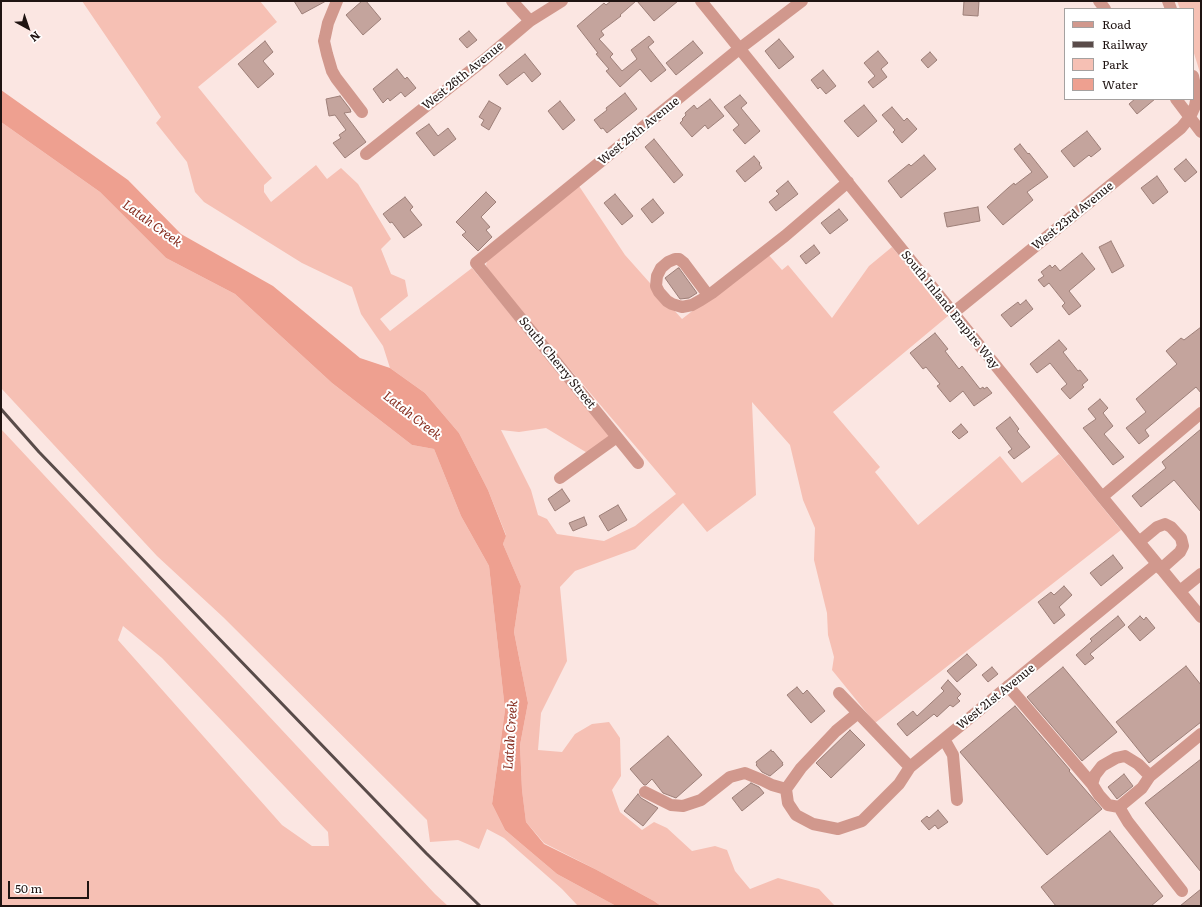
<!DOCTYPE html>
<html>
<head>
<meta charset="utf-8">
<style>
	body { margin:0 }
	#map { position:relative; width:1202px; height:907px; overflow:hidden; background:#fbe6e2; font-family:Literata,serif }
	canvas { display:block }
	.frame { position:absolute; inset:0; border:2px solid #1f1412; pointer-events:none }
	.legend { position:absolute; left:1064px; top:8px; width:130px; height:92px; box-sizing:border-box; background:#fff; border:1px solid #a5a1a0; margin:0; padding:5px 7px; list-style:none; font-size:12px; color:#1f1412 }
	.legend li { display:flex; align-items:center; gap:8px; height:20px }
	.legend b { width:20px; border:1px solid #a5a1a0 }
	.north { position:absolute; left:8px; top:8px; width:40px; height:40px; -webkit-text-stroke:3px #fff; paint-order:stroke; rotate:140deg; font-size:11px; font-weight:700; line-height:16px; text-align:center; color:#1f1412 }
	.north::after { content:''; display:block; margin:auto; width:14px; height:18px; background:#1f1412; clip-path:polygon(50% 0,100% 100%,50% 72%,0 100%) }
	.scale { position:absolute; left:8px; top:881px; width:81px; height:18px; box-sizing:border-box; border:2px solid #1f1412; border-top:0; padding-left:5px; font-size:12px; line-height:14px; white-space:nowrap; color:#1f1412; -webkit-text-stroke:3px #fff; paint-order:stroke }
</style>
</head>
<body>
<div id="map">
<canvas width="1202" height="907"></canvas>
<div class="frame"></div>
<ul class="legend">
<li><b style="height:5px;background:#d1988d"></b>Road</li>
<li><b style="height:5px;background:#594b49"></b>Railway</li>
<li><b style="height:11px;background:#f6c0b4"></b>Park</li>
<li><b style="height:11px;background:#eea090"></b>Water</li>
</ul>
<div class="north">N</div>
<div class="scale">50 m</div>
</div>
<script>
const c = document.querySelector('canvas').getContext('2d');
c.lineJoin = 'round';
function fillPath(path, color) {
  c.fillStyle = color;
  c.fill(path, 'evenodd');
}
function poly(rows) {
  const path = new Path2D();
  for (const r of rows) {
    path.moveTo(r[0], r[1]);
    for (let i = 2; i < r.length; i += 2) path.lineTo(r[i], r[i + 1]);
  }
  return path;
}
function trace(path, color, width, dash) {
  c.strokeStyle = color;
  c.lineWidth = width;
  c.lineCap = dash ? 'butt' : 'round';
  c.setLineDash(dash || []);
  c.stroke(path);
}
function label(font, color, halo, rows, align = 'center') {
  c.font = font + ' Literata,serif';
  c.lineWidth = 4;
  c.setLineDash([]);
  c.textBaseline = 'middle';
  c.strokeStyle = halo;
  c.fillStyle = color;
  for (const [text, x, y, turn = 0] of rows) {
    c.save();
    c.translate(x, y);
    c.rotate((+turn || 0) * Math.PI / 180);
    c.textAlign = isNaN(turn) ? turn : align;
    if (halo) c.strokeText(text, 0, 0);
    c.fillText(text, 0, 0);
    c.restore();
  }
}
const green = poly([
	[82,1,260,1,277,22,198,87,272,178,264,185,264,192,271,202,316,165,327,179,341,168,358,184,391,239,381,249,391,274,405,280,408,296,380,319,390,331,472,268,611,436,589,454,546,428,519,432,501,430,531,490,538,515,547,519,557,534,604,541,635,526,676,494,490,275,486,265,488,258,579,186,625,255,682,319,767,253,782,270,788,265,832,318,869,266,892,247,948,316,833,412,880,467,875,472,918,525,1000,456,1022,483,1059,454,1121,530,875,723,832,670,834,657,828,635,827,613,814,560,815,528,803,500,790,445,752,402,756,495,707,532,683,503,635,549,575,571,560,587,567,661,541,713,538,750,562,752,575,734,592,724,609,722,620,738,621,776,612,790,620,812,642,830,654,822,667,828,692,851,715,846,727,850,735,871,750,889,778,878,819,889,835,906,661,906,654,901,595,869,544,843,526,822,522,790,520,745,528,703,514,632,521,586,503,544,506,535,488,490,459,433,425,393,390,368,383,346,361,314,352,287,302,263,204,202,195,192,187,162,156,123,161,117],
	[1177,1,1201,1,1201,76,1193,50,1193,9,1180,9],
	[1,122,100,192,166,258,235,294,332,383,412,445,434,449,461,516,489,566,505,710,492,804,505,830,557,874,616,906,578,906,562,889,504,838,487,829,479,849,458,840,430,842,427,820,223,617,157,556,1,388],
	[1,429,435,894,448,906,1,906],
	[123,626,162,658,328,832,329,846,312,846,282,825,118,640]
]);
const water = poly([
	[1,90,128,180,181,234,273,286,360,358,390,368,425,393,459,433,488,490,506,536,503,544,521,586,514,632,528,703,520,745,522,790,526,822,544,844,595,869,654,901,661,906,616,906,557,874,505,830,492,804,505,710,489,566,461,516,434,449,412,445,332,383,235,294,166,258,100,192,1,122]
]);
const building = poly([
	[294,1,326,1,302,14,294,1],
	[362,1,366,1,381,19,363,35,346,15,362,1],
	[611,1,636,1,620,15,621,16,601,31,604,35,599,39,613,54,610,57,622,71,637,59,631,50,649,36,654,42,648,47,666,70,651,82,640,69,620,87,606,71,609,69,596,54,598,53,577,26,604,3,606,5,611,1],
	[637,1,678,1,654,21,637,1],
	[964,1,979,1,978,16,963,15,964,1],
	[469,31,477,40,467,48,459,39,469,31],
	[779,39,794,57,779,69,765,51,779,39],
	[265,41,273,52,263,61,274,74,258,88,238,64,265,41],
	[693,41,703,53,676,75,666,63,693,41],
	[878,51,888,63,881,69,887,77,873,88,868,82,875,76,864,63,878,51],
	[930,52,937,60,928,68,921,60,930,52],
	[525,54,541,74,532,82,524,72,507,85,499,75,525,54],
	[397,69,405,79,407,77,416,88,405,97,401,92,390,101,388,98,383,103,373,89,397,69],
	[823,70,836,86,826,94,820,87,818,89,811,80,823,70],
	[625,93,637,109,607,133,603,128,601,129,594,120,607,110,606,108,625,93],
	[740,95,747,103,741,108,760,131,745,144,733,130,739,125,724,107,740,95],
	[340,96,350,109,351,112,344,113,366,142,345,158,333,143,341,138,339,135,346,130,335,115,329,116,326,99,340,96],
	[710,99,724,116,708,129,705,125,692,137,680,123,683,120,682,119,686,115,685,113,694,105,697,109,710,99],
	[1135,99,1155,99,1137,114,1129,104,1135,99],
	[489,101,501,108,489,130,481,125,484,120,479,117,489,101],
	[560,101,575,120,563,130,548,111,560,101],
	[864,105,877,121,858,137,844,121,864,105],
	[892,107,904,121,907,118,917,129,902,143,893,132,895,130,882,115,892,107],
	[429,124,438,136,448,128,456,139,434,156,416,133,429,124],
	[1087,131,1101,149,1091,157,1089,155,1074,167,1061,151,1087,131],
	[654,139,683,175,674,183,645,147,654,139],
	[1020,144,1028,154,1029,153,1048,177,1027,192,1033,200,1003,225,987,207,1008,188,1014,183,1015,185,1032,172,1014,149,1020,144],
	[924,155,936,169,901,198,888,181,909,164,911,166,924,155],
	[754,156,760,163,759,164,762,168,745,182,736,171,754,156],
	[1186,159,1197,172,1185,182,1174,169,1186,159],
	[1157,176,1168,192,1153,204,1141,188,1157,176],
	[788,181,798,194,776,211,769,202,779,194,776,191,788,181],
	[486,192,496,202,481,217,490,227,486,230,492,237,478,251,462,235,466,232,456,222,486,192],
	[615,194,633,216,622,225,604,203,615,194],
	[405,197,413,207,410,210,422,225,404,238,392,222,390,223,383,214,405,197],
	[653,199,664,213,652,223,641,209,653,199],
	[978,207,980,221,947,227,944,213,978,207],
	[839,209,848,220,830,234,821,223,839,209],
	[1111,241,1124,266,1112,273,1099,247,1111,241],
	[814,245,820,253,806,264,800,256,814,245],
	[1082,253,1095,269,1069,291,1081,306,1069,315,1062,306,1065,303,1049,283,1044,287,1038,280,1044,276,1041,272,1050,265,1052,268,1055,265,1060,271,1082,253],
	[679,268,697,293,689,298,680,299,665,278,678,268,679,268],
	[1026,300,1033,309,1011,327,1001,315,1018,302,1020,305,1026,300],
	[1201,327,1201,393,1196,387,1145,430,1149,436,1139,444,1126,428,1146,412,1136,399,1177,364,1166,351,1181,338,1184,340,1201,327],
	[935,333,948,349,945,351,959,369,962,366,980,389,983,387,984,389,987,387,992,393,974,406,963,391,950,402,937,386,940,384,926,367,923,369,910,353,935,333],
	[1059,340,1067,349,1063,352,1078,371,1080,370,1088,380,1082,385,1084,387,1070,399,1061,389,1067,384,1050,363,1037,373,1030,364,1059,340],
	[1100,399,1108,408,1103,413,1113,426,1104,434,1124,457,1113,465,1083,428,1096,419,1088,409,1100,399],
	[1010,417,1019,429,1017,431,1030,447,1014,459,1008,452,1012,449,996,428,1010,417],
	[961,424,968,432,959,439,952,432,961,424],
	[1201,429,1201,512,1174,480,1141,507,1132,496,1166,468,1162,462,1201,429],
	[562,489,570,501,555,511,548,499,562,489],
	[618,505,627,520,608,531,599,516,618,505],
	[584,517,587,525,573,531,569,523,584,517],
	[1113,555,1123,568,1101,586,1090,573,1113,555],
	[1064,586,1072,595,1059,607,1065,615,1054,624,1038,602,1051,592,1054,595,1064,586],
	[1118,616,1125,625,1090,654,1094,658,1085,665,1076,655,1092,641,1090,639,1118,616],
	[1140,616,1144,620,1146,617,1155,628,1140,641,1128,627,1140,616],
	[967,654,977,665,957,682,947,671,967,654],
	[1186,666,1201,685,1201,722,1149,763,1116,722,1186,666],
	[992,667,998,674,988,682,982,675,992,667],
	[1063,667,1117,732,1082,761,1027,697,1063,667],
	[948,680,961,694,957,698,960,701,953,707,950,705,937,717,934,714,907,736,897,724,913,711,917,716,944,691,941,688,948,680],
	[797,687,803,694,807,690,825,711,811,723,787,695,797,687],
	[1015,706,1070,770,1069,771,1102,809,1047,855,960,752,1015,706],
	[850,730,865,745,831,778,816,763,850,730],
	[668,736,702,775,676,798,663,793,652,779,646,785,644,785,630,769,668,736],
	[771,750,772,752,773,751,783,763,782,763,783,765,770,776,762,772,756,765,757,764,756,762,771,750],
	[1201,759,1201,872,1145,803,1201,759],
	[1124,774,1133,786,1117,799,1108,787,1124,774],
	[751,783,759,787,764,793,742,811,732,798,751,783],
	[638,794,641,798,658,808,643,826,624,811,638,794],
	[938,810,948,822,938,829,935,825,929,830,921,821,927,816,929,818,938,810],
	[1110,831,1163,896,1151,906,1056,906,1041,887,1110,831],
	[1201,889,1201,906,1180,906,1201,889]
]);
const minor = poly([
	[337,1,328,23,325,37,324,41,327,54,332,71,336,78,362,112],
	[512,1,530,21],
	[701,1,1102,497,1201,617],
	[1099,1,1105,9],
	[1168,1,1171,9],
	[1176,99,1201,132],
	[366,154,484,60,530,21,562,1],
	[708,295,684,263,679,259,675,259,668,262,661,268,657,276,656,286,659,292,667,301,672,304,682,307,692,305,701,300,712,293,785,236,848,182],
	[953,313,1181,128,1190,117,1195,106,1197,95,1193,76],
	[638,463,476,263,739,49,802,1],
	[560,478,617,437],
	[1102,497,1201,413],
	[1139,542,1157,527,1165,524,1171,527,1181,538,1183,546,1180,552,1161,569],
	[1180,591,1201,574],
	[1008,686,1092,784],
	[839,693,910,767],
	[858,713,836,731,801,768,786,789,788,803,796,815,813,824,838,829,862,821,899,784,910,767,1157,564],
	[944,739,953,755,957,800],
	[1150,776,1138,764,1125,756,1116,758,1102,766,1095,775,1092,784,1099,795,1108,805,1119,807,1142,788,1150,776,1201,734],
	[645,792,671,805,683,806,701,800,730,777,745,773,762,780,772,785,786,789],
	[1119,807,1128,822,1182,891]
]);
const rail = poly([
	[1,409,39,452,426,853,480,906]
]);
const streetNames = [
	["West 26th Avenue",463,76,-39],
	["West 25th Avenue",639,131,-39],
	["West 23rd Avenue",1073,216,-39],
	["South Inland Empire Way",950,310,51],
	["South Cherry Street",557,363,51],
	["West 21st Avenue",996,697,-39]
];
const waterNames = [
	["Latah Creek",152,224,36],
	["Latah Creek",412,416,38],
	["Latah Creek",511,735,-86]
];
fillPath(green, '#f6c0b4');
fillPath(water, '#eea090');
fillPath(building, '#c4a49d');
trace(building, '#9d7f78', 1);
trace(minor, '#d1988d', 12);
trace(rail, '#594b49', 3);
label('12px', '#1f1412', '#fff', streetNames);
label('italic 13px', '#862c1e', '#fff', waterNames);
</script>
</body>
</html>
